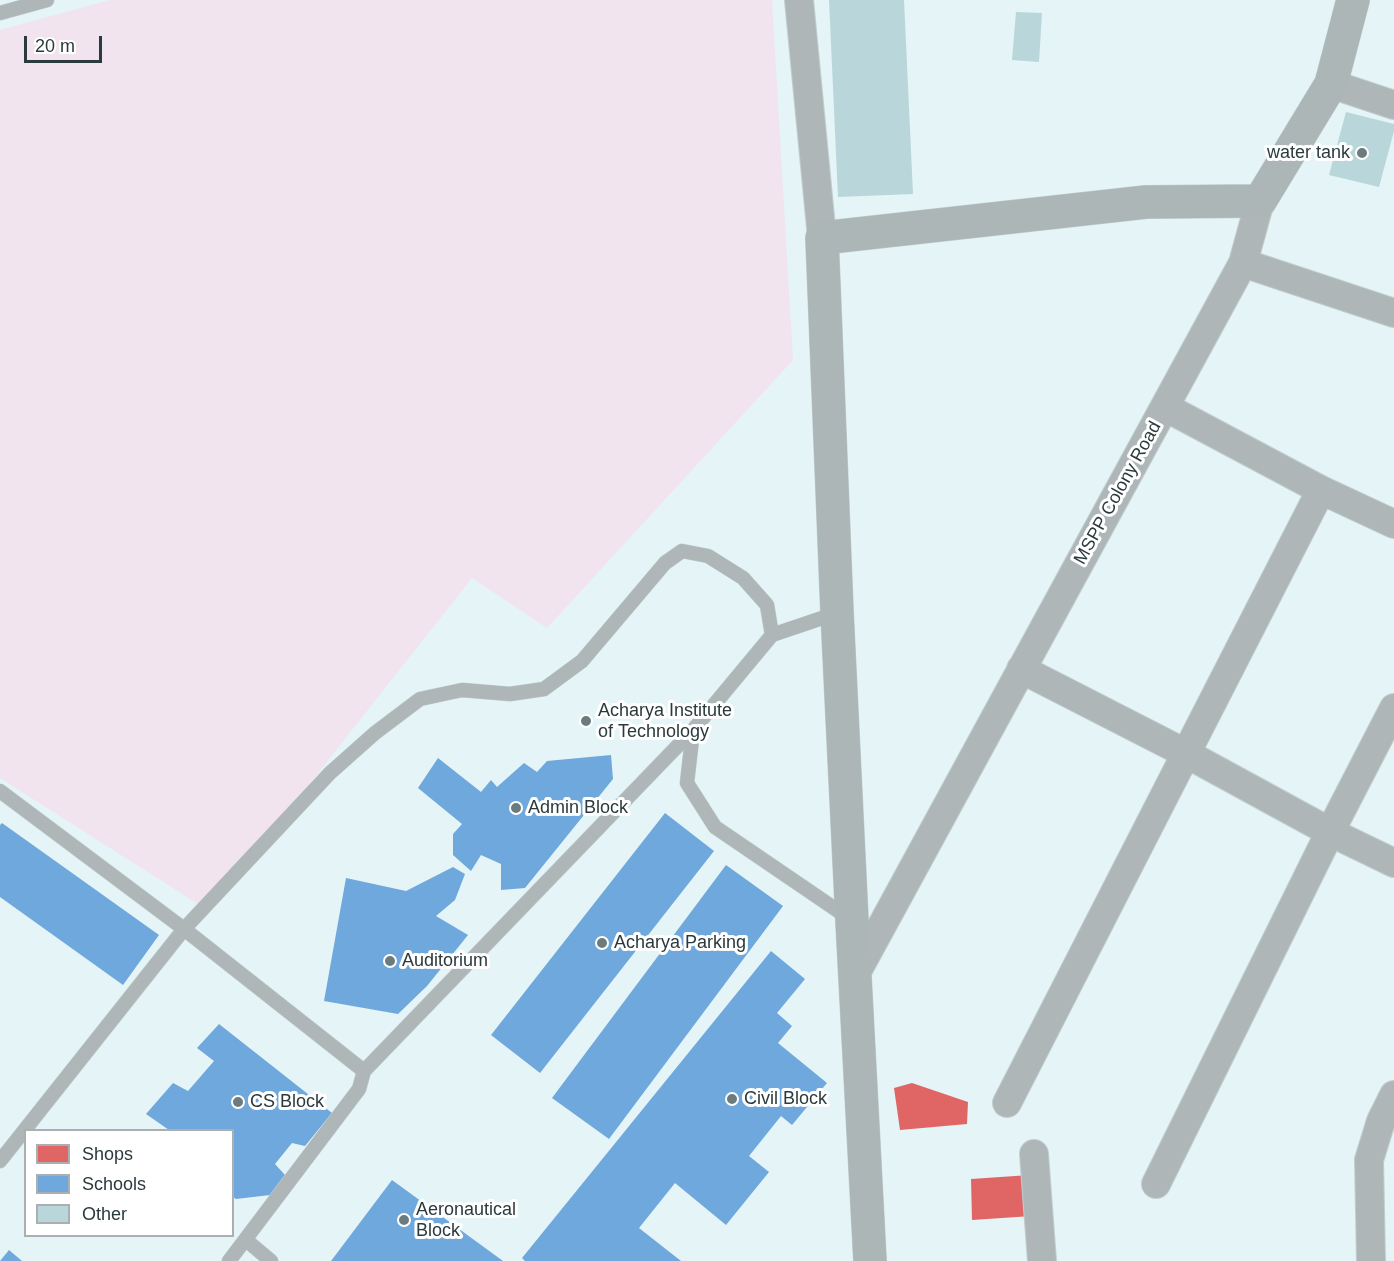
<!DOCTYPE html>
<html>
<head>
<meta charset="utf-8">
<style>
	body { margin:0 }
	#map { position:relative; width:1394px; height:1261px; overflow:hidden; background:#e4f4f7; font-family:Arial,sans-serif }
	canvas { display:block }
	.legend { position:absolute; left:24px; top:1129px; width:210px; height:108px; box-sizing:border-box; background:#fff; border:2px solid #aab0b1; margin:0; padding:8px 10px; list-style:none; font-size:18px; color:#2b3a3c }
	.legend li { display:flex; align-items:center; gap:12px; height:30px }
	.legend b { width:30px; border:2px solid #aab0b1 }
	.scale { position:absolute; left:24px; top:36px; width:78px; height:27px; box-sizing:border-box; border:3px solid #2b3a3c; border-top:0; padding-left:8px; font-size:18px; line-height:21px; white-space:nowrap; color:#2b3a3c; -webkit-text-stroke:4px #fff; paint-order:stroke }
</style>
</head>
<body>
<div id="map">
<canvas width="1394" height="1261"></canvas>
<ul class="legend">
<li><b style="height:16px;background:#e06666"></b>Shops</li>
<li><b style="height:16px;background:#6fa8dc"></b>Schools</li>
<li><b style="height:16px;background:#b9d6da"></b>Other</li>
</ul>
<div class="scale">20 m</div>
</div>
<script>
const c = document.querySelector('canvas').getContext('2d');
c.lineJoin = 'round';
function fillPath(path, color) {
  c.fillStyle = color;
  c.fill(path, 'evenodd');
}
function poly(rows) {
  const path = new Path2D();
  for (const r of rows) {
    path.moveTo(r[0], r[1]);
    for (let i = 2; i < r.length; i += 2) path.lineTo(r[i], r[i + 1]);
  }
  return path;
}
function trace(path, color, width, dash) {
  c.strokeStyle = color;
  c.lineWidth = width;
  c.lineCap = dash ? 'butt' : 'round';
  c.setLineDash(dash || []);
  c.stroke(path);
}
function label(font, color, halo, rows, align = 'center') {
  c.font = font + ' Arial,sans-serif';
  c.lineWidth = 6;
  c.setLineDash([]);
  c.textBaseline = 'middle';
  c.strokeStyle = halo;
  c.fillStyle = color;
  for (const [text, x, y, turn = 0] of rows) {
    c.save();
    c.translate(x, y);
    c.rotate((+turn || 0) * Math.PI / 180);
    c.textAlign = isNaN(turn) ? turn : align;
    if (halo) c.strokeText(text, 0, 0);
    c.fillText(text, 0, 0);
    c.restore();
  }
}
const green = poly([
	[110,0,772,0,793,360,547,628,472,578,209,911,0,778,0,30]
]);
const shops = poly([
	[912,1083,968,1102,967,1124,900,1130,894,1088],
	[1030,1175,1032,1216,972,1220,971,1179]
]);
const schools = poly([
	[611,755,613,779,525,888,501,890,501,864,481,855,471,871,453,855,453,834,462,824,418,788,438,758,481,792,491,780,497,787,524,763,537,772,547,761],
	[665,813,714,851,540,1073,491,1035],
	[2,823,159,935,123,985,0,897,0,825],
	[726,865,783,906,609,1139,552,1098],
	[453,867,465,874,455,900,436,916,468,935,427,986,398,1014,324,1001,346,878,406,891],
	[771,951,805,979,777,1013,792,1026,778,1043,827,1083,792,1125,781,1116,749,1156,769,1172,726,1225,675,1183,639,1228,681,1261,525,1261,522,1258],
	[219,1024,332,1113,305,1146,292,1143,275,1164,285,1175,270,1195,236,1199,232,1196,232,1130,169,1130,146,1114,173,1083,188,1091,214,1061,197,1048],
	[392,1180,503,1261,331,1261],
	[9,1250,22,1261,0,1261]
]);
const building = poly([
	[829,0,904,0,913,194,838,197],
	[1016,12,1042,13,1039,62,1012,60],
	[1346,112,1394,124,1394,131,1379,187,1329,175]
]);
const lane = poly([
	[0,13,47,0],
	[837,613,772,635,693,730,687,783,715,827,850,919],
	[0,791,184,929,364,1071,359,1089,229,1261],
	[364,1071,693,730],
	[0,1161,184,929,330,773,375,733,420,699,462,690,510,694,544,689,582,661,665,563,682,551,708,556,743,578,767,605,772,635],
	[246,1240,271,1261]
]);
const street = poly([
	[799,0,822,238],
	[1331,84,1394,105],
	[1243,263,1394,313],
	[1165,407,1321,490,1394,524],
	[1021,669,1187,754,1330,832,1394,863],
	[855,975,1243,263,1260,201],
	[1007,1103,1321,490],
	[1034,1154,1042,1261],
	[1156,1184,1330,832,1394,708],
	[1371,1261,1369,1160,1381,1121,1394,1095]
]);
const secondary = poly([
	[870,1261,852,921,837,612,822,238,1146,202,1260,201,1331,84,1353,0]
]);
const markers = [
	[1362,153,6,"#6c7b7d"],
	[586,721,6,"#6c7b7d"],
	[516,808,6,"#6c7b7d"],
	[602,943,6,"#6c7b7d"],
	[390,961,6,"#6c7b7d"],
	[732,1099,6,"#6c7b7d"],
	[238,1102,6,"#6c7b7d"],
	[404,1220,6,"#6c7b7d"]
];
const poiNames = [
	["water tank",1350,153,"right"],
	["Acharya Institute",598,711],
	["of Technology",598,732],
	["Admin Block",528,808],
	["Acharya Parking",614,943],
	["Auditorium",402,961],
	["Civil Block",744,1099],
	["CS Block",250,1102],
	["Aeronautical",416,1210],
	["Block",416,1231]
];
const streetNames = [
	["MSPP Colony Road",1118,493,-61]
];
fillPath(green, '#f1e4ef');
fillPath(shops, '#e06666');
fillPath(schools, '#6fa8dc');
fillPath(building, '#b9d6da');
trace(lane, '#c1ced0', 15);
trace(street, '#c1ced0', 30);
trace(secondary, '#c1ced0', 34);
trace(lane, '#afb6b7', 14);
trace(street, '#afb6b7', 28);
trace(secondary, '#adb6b7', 33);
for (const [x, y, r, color] of markers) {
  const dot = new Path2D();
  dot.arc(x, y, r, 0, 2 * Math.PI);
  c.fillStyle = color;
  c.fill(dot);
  trace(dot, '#fff', 2);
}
label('18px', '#2b3a3c', '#fff', poiNames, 'left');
label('18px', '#2b3a3c', '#fff', streetNames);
</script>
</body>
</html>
